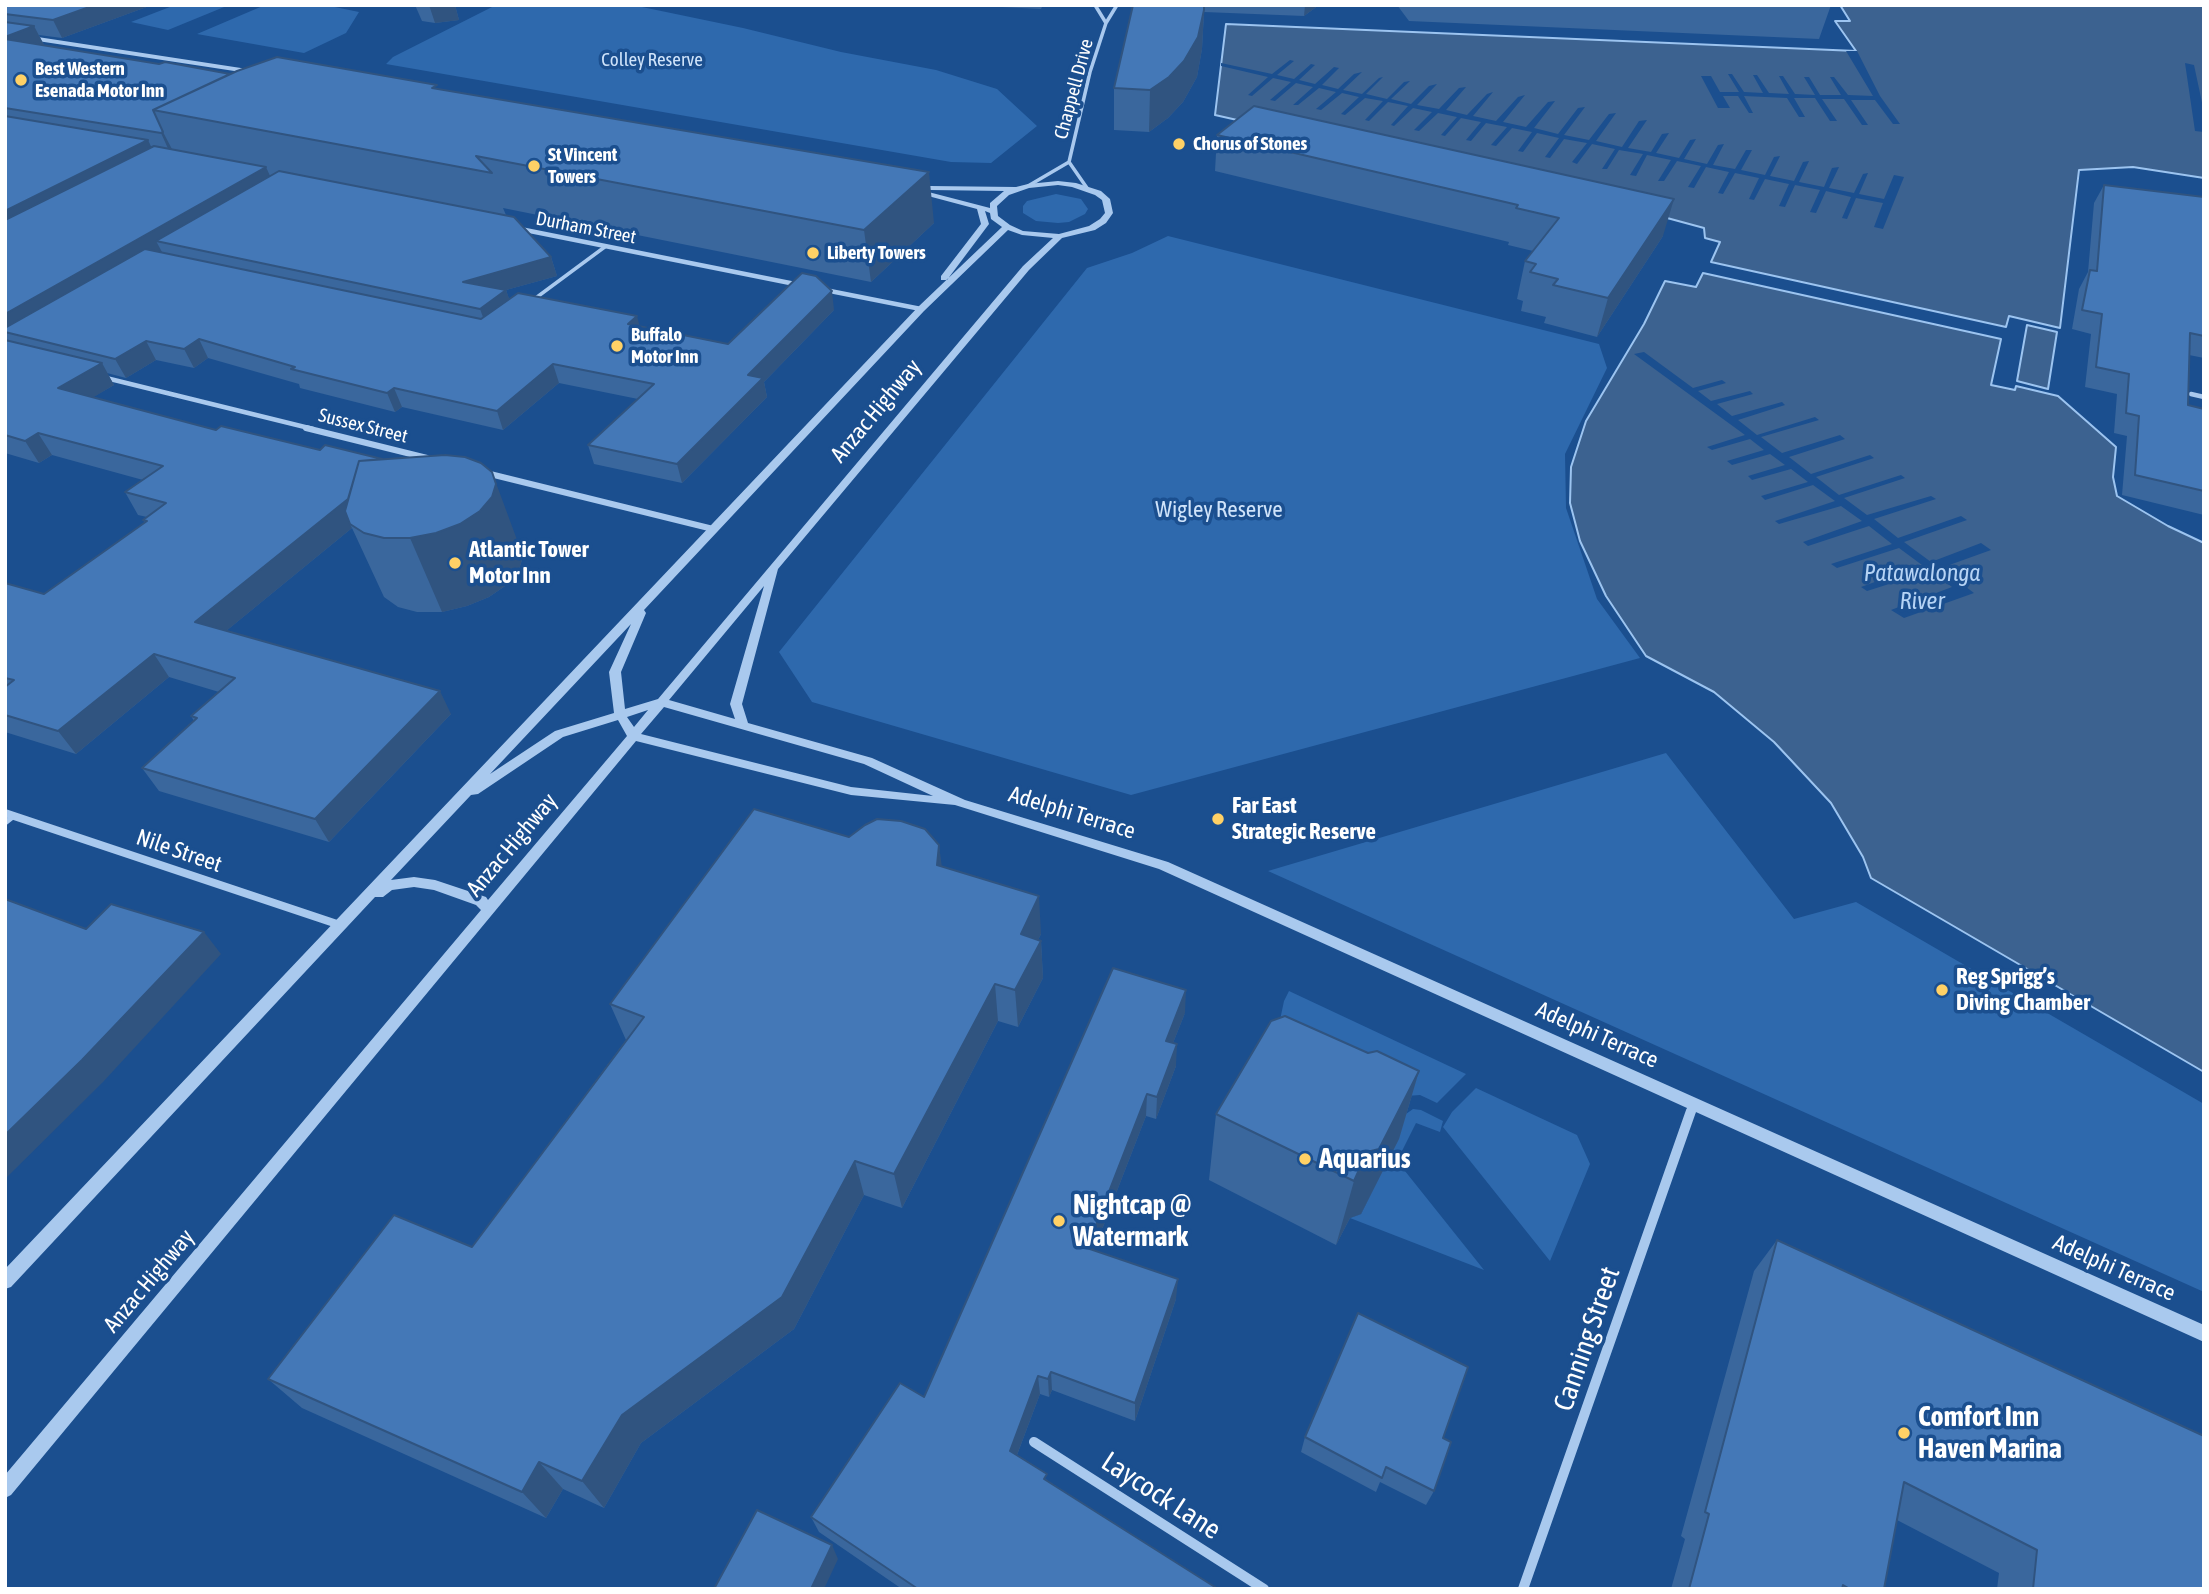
<!DOCTYPE html>
<html>
<head>
<meta charset="utf-8">
<style>
	body { margin:0 }
	#map { position:relative; width:2209px; height:1594px; overflow:hidden; background:#1b4f8f; font-family:"Asap Condensed",sans-serif }
	canvas { display:block }
	.frame { position:absolute; inset:0; border:7px solid #fff; pointer-events:none }
</style>
</head>
<body>
<div id="map">
<canvas width="2209" height="1594"></canvas>
<div class="frame"></div>
</div>
<script>
const c = document.querySelector('canvas').getContext('2d');
c.lineJoin = 'round';
function fillPath(path, color) {
  c.fillStyle = color;
  c.fill(path, 'evenodd');
}
function poly(rows) {
  const path = new Path2D();
  for (const r of rows) {
    path.moveTo(r[0], r[1]);
    for (let i = 2; i < r.length; i += 2) path.lineTo(r[i], r[i + 1]);
  }
  return path;
}
function trace(path, color, width, dash) {
  c.strokeStyle = color;
  c.lineWidth = width;
  c.lineCap = dash ? 'butt' : 'round';
  c.setLineDash(dash || []);
  c.stroke(path);
}
function label(font, color, halo, rows, align = 'center') {
  c.font = font + ' "Asap Condensed",sans-serif';
  c.lineWidth = 7;
  c.setLineDash([]);
  c.textBaseline = 'middle';
  c.strokeStyle = halo;
  c.fillStyle = color;
  for (const [text, x, y, turn = 0] of rows) {
    c.save();
    c.translate(x, y);
    c.rotate((+turn || 0) * Math.PI / 180);
    c.textAlign = isNaN(turn) ? turn : align;
    if (halo) c.strokeText(text, 0, 0);
    c.fillText(text, 0, 0);
    c.restore();
  }
}
const green = poly([
	[175,5,229,5,168,30,131,22],
	[265,5,325,5,359,12,346,33,304,53,197,34],
	[496,5,642,7,743,28,841,52,936,70,997,89,1037,126,991,163,951,162,386,64,393,57],
	[1056,194,1081,199,1088,209,1085,214,1069,222,1058,223,1036,221,1023,213,1023,206,1027,201],
	[1168,236,1599,344,1607,368,1565,454,1566,508,1597,599,1640,658,1131,795,812,702,779,652,1087,268,1132,253],
	[1666,753,1794,919,1856,902,2204,1104,2204,1292,1268,871],
	[1289,991,1466,1074,1437,1103,1420,1095,1406,1096,1276,1039,1284,1001],
	[1476,1088,1577,1135,1590,1164,1550,1261,1443,1127,1452,1112],
	[1413,1109,1421,1110,1443,1121,1440,1132,1416,1123,1397,1161,1484,1270,1350,1218,1361,1214,1394,1147,1392,1140,1406,1114]
]);
const water = poly([
	[1840,5,2204,5,2204,178,2133,167,2079,170,2060,328,2009,316,2006,327,1711,262,1720,242,1705,238,1704,228,1645,212,1215,115,1226,24,1856,51,1835,21,1850,21,1840,5],
	[1703,273,2001,339,1991,385,2015,390,2016,386,2058,396,2116,447,2113,477,2117,496,2168,526,2204,543,2204,1072,1871,878,1863,857,1831,803,1774,742,1714,692,1646,656,1606,596,1580,541,1570,503,1571,467,1586,421,1644,324,1665,281,1696,287,1703,273],
	[2027,325,2057,332,2048,389,2017,381,2027,325]
]);
const pier = poly([
	[1846,51,1857,51,1880,96,1900,124,1893,124,1875,100,1851,100,1868,125,1862,125,1844,99,1822,99,1837,121,1830,121,1815,98,1794,98,1805,117,1799,117,1787,98,1744,96,1753,113,1749,113,1738,96,1723,96,1730,108,1718,108,1701,76,1711,76,1720,92,1739,92,1728,74,1732,74,1744,92,1763,93,1753,75,1757,75,1769,93,1789,94,1779,76,1783,76,1795,94,1815,95,1804,77,1809,77,1820,95,1841,95,1830,77,1834,77,1848,95,1873,96],
	[1290,60,1294,61,1277,75,1294,79,1311,64,1315,65,1299,80,1315,84,1334,67,1339,68,1322,85,1338,89,1354,74,1362,72,1343,90,1362,94,1379,78,1383,77,1366,94,1387,99,1404,82,1410,81,1391,99,1411,104,1429,86,1437,84,1417,105,1439,109,1459,88,1466,87,1446,110,1467,115,1487,94,1493,92,1473,116,1496,121,1518,97,1525,95,1503,122,1526,127,1548,102,1555,101,1534,128,1558,134,1578,108,1585,107,1564,135,1589,140,1609,114,1616,113,1596,141,1622,147,1639,121,1647,120,1628,148,1651,152,1662,134,1669,133,1656,153,1679,158,1690,140,1696,139,1684,159,1707,164,1718,145,1724,144,1713,165,1735,169,1746,150,1752,150,1741,170,1765,175,1774,157,1780,156,1770,176,1794,181,1803,162,1809,161,1799,182,1824,187,1832,168,1839,167,1829,188,1854,193,1863,174,1868,173,1859,194,1884,199,1894,175,1904,177,1883,229,1874,227,1883,203,1856,198,1847,219,1842,218,1851,197,1826,191,1816,213,1810,212,1820,190,1795,185,1785,207,1779,206,1789,184,1765,179,1754,200,1749,199,1759,178,1735,173,1723,194,1718,193,1729,172,1706,167,1694,188,1688,187,1701,166,1677,161,1664,181,1658,181,1671,160,1647,155,1636,176,1630,175,1643,154,1619,150,1607,169,1602,169,1615,149,1592,144,1577,164,1572,162,1587,143,1564,139,1550,158,1545,157,1559,138,1537,133,1523,152,1518,151,1532,132,1512,128,1496,146,1491,145,1507,127,1486,123,1471,141,1466,140,1481,122,1461,118,1445,136,1441,135,1457,117,1438,113,1419,131,1414,130,1432,112,1413,108,1394,126,1391,125,1408,106,1388,102,1369,121,1365,120,1383,101,1365,98,1345,115,1341,114,1359,97,1342,93,1321,110,1316,109,1336,92,1319,88,1298,105,1293,105,1313,87,1296,83,1275,101,1270,100,1291,82,1273,78,1252,96,1248,95,1268,77,1221,66,1221,63,1272,74],
	[2185,63,2194,65,2204,112,2204,132,2195,131],
	[1644,352,1693,388,1722,380,1726,383,1698,391,1711,401,1750,391,1753,394,1717,404,1732,416,1782,402,1785,405,1738,420,1757,435,1815,417,1819,420,1761,437,1782,453,1840,435,1845,439,1789,457,1811,474,1870,455,1874,458,1816,477,1839,495,1901,475,1905,478,1844,498,1867,515,1931,496,1936,499,1874,519,1898,538,1961,516,1967,520,1904,542,1931,562,1981,543,1991,550,1941,568,1974,593,1904,618,1891,610,1952,587,1930,571,1867,591,1861,587,1922,565,1899,548,1837,568,1831,564,1892,544,1869,526,1808,546,1803,542,1862,521,1841,506,1779,524,1775,521,1835,501,1813,485,1765,500,1761,496,1808,482,1791,469,1752,480,1748,476,1785,465,1770,454,1732,465,1727,461,1764,450,1750,439,1712,450,1707,447,1745,435,1634,354]
]);
const serviceFar1 = poly([
	[533,300,606,246]
]);
const service = poly([
	[5,823,14,816]
]);
const minorFar4 = poly([
	[1095,5,1106,23],
	[1069,162,1087,188],
	[1028,186,1069,162,1090,72,1106,23,1117,5]
]);
const minorFar3 = poly([
	[520,229,800,285],
	[825,290,921,309],
	[102,377,313,429],
	[2191,394,2204,397]
]);
const minorFar2 = poly([
	[306,428,427,458],
	[486,473,713,529]
]);
const minorFar1 = poly([
	[5,813,340,925],
	[1691,1113,1694,1104]
]);
const minor = poly([
	[1034,1442,1264,1589],
	[1523,1589,1691,1111]
]);
const tertiary = poly([
	[5,32,254,70,257,72,254,74,5,36,5,32],
	[1058,181,1076,183,1101,191,1110,199,1113,213,1106,223,1095,230,1062,238,1029,270,778,569,742,704,748,723,872,758,965,800,1168,862,2204,1325,2204,1342,1159,869,955,805,851,795,636,741,11,1495,5,1498,5,1475,481,910,476,905,434,890,414,887,392,890,383,897,375,897,11,1287,5,1289,5,1269,918,307,1002,227,991,219,990,213,985,211,989,224,947,280,941,280,941,276,981,224,977,209,913,192,913,188,990,208,990,203,1004,191,930,190,926,188,930,186,1016,187,1028,184,1058,181],
	[1058,185,1072,187,1095,195,1102,200,1105,213,1100,219,1089,226,1059,234,1023,231,1010,225,998,216,997,206,1009,195,1029,188,1058,185],
	[1008,230,1022,235,1053,238,1023,266,658,699,625,709,621,672,646,613,644,610,924,311,1008,230],
	[764,586,730,704,735,719,669,700,764,586],
	[631,624,609,672,614,713,555,731,490,774,631,624],
	[664,707,864,764,933,796,851,787,641,734,664,707],
	[648,710,634,727,627,717,648,710],
	[618,720,627,736,488,900,486,897,435,880,414,877,391,880,471,795,478,794,563,737,618,720]
]);
const wall = poly([
	[5,5,152,5,62,38,39,35,44,45,42,45,159,64,230,74,439,89,934,223,871,282,503,208,506,215,551,257,557,276,506,290,509,299,728,344,834,310,764,382,767,397,682,483,594,464,588,445,638,399,559,383,503,430,402,407,395,412,300,388,299,384,208,358,194,368,156,360,126,378,107,373,114,385,93,397,519,544,523,556,519,570,508,584,489,597,467,606,442,612,417,612,398,607,384,597,352,528,226,631,451,714,329,842,159,791,142,768,194,721,191,716,219,692,169,677,76,754,5,732,5,583,44,594,145,523,143,520,147,517,138,515,125,492,143,480,52,455,39,463,5,453],
	[415,5,455,5,459,20,435,23,422,21],
	[963,5,1043,5,1041,9],
	[1133,5,1319,5,1304,16,1204,12,1202,49,1197,77,1183,102,1168,118,1149,132,1114,130,1114,88],
	[1397,5,1831,5,1819,39,1409,21],
	[1217,135,1663,236,1597,337,1544,323,1546,317,1521,311,1523,301,1517,299,1525,261,1533,251,1508,245,1509,242,1215,171],
	[2104,185,2204,197,2204,358,2189,355,2188,405,2204,409,2204,515,2122,495,2127,436,2114,433,2117,394,2085,387,2091,334,2072,329,2079,289,2088,272,2094,203],
	[849,837,939,845,941,867,1041,934,1038,940,1041,941,1043,978,1018,1027,998,1021,902,1208,864,1195,794,1329,641,1443,604,1508,563,1489,546,1518,302,1408,268,1379,472,1247,626,1040,610,1004],
	[1185,1013,1173,1043,1176,1066,1156,1119,1146,1116,1094,1250,1176,1299,1135,1421,1052,1390,1049,1397,1040,1394,1017,1455,1048,1481,1218,1589,902,1589,819,1532,811,1517,924,1397],
	[1368,1053,1419,1071,1399,1139,1361,1214,1350,1218,1336,1245,1209,1180,1216,1114],
	[1777,1240,2204,1589,1997,1589,1999,1573,1897,1520,1884,1589,1671,1589,1685,1539,1681,1536,1754,1271],
	[1305,1437,1443,1438,1434,1491,1426,1505,1380,1482,1376,1492,1301,1452]
]);
const shadedWall = poly([
	[95,5,152,5,62,38,53,20],
	[429,5,455,5,459,20,435,23],
	[1305,5,1319,5,1304,16],
	[1204,10,1202,49,1197,77,1183,102,1168,118,1149,132,1150,90],
	[34,26,44,45,11,56,5,45,5,37],
	[163,132,173,151,170,153,161,133],
	[148,140,157,159,5,237,5,211],
	[266,167,275,187,156,241,162,252,5,332,5,314],
	[929,172,934,223,871,282,864,230],
	[1674,199,1663,236,1597,337,1608,298],
	[551,257,557,276,506,290,513,309,487,328,480,309,463,282],
	[832,291,834,310,764,382,767,397,682,483,677,464,748,375],
	[637,316,642,335,628,324],
	[199,339,208,358,194,368,184,349],
	[146,341,156,360,126,378,115,359],
	[102,363,114,385,72,410,58,388],
	[553,364,559,383,503,430,497,411],
	[394,388,402,407,395,412,387,393],
	[38,433,52,455,39,463,25,441],
	[394,462,350,524,352,528,209,645,195,622],
	[492,472,523,556,519,570,508,584,489,597,467,606,442,612,410,538],
	[154,654,169,677,76,754,58,731],
	[440,691,451,714,329,842,315,819],
	[939,845,944,883,937,865],
	[1039,896,1041,934,1023,972,1021,934],
	[204,932,221,954,103,1082,5,1179,5,1135],
	[1041,941,1043,978,1018,1027,1015,990],
	[995,984,998,1021,902,1208,894,1174],
	[1186,990,1185,1013,1165,1063,1166,1041],
	[1177,1044,1176,1066,1156,1119,1157,1097],
	[1419,1071,1399,1139,1361,1214,1350,1218,1336,1245,1354,1181,1367,1152],
	[1147,1094,1146,1116,1087,1268,1087,1248],
	[855,1161,864,1195,794,1329,641,1443,604,1508,582,1481,622,1415],
	[1178,1279,1176,1299,1135,1421,1135,1403],
	[1051,1372,1052,1390,1049,1397,1048,1379],
	[1038,1376,1040,1394,1012,1468,1010,1451],
	[539,1462,563,1489,546,1518,522,1492],
	[832,1545,838,1559,824,1589,811,1589]
]);
const building = poly([
	[5,5,95,5,53,20,5,14,5,5],
	[1133,5,1204,5,1204,10,1198,37,1184,61,1169,77,1150,90,1114,88,1133,5],
	[5,22,34,26,5,37,5,22],
	[5,39,159,64,165,62,230,74,153,110,163,132,161,133,5,108,5,39],
	[277,57,437,85,432,88,929,172,864,230,476,156,492,173,153,110,237,71,277,57],
	[1254,106,1674,199,1608,298,1553,285,1558,279,1530,272,1536,264,1525,261,1559,218,1516,208,1518,205,1217,135,1254,106],
	[5,116,148,140,5,211,5,116],
	[154,146,266,167,5,314,5,220,154,146],
	[279,171,514,217,551,257,463,282,506,290,480,309,156,241,279,171],
	[2104,185,2204,197,2204,336,2190,333,2188,405,2204,409,2204,491,2135,475,2139,416,2126,413,2129,374,2096,367,2102,314,2082,310,2090,270,2097,271,2104,185],
	[145,249,481,319,518,293,637,316,628,324,728,344,802,273,816,276,832,291,748,375,763,378,677,464,588,445,654,384,553,364,497,411,394,388,387,393,291,369,295,367,199,339,184,349,146,341,115,359,5,332,5,328,145,249],
	[5,340,102,363,58,388,216,430,221,426,320,450,325,445,382,459,359,461,348,499,195,622,440,691,315,819,142,768,197,718,191,716,235,678,154,654,58,731,5,715,5,687,14,680,5,678,5,583,44,594,147,521,143,520,166,503,125,492,163,466,38,433,25,441,5,435,5,340],
	[445,455,465,457,481,463,492,472,496,484,492,497,480,511,460,524,436,533,410,538,384,538,364,533,350,524,345,511,359,461,445,455],
	[754,809,849,837,865,825,877,819,901,821,925,829,939,845,937,865,1039,896,1021,934,1041,941,1015,990,995,984,894,1174,855,1161,782,1297,622,1415,582,1481,539,1462,522,1492,268,1379,394,1215,472,1247,644,1017,610,1004,754,809],
	[5,899,86,929,111,904,204,932,82,1060,5,1135,5,899],
	[1113,968,1186,990,1166,1041,1177,1044,1157,1097,1147,1094,1087,1248,1178,1279,1135,1403,1051,1372,1048,1379,1038,1376,1010,1451,1047,1474,1044,1479,1218,1589,918,1589,811,1517,900,1383,924,1397,1113,968],
	[1285,1016,1368,1053,1377,1051,1419,1071,1379,1149,1367,1152,1354,1181,1216,1114,1271,1021,1285,1016],
	[1777,1240,2204,1436,2204,1589,2033,1589,2037,1550,1904,1482,1884,1589,1850,1589,1843,1585,1842,1589,1689,1589,1709,1514,1705,1512,1777,1240],
	[1358,1313,1468,1367,1443,1438,1451,1442,1434,1491,1386,1467,1382,1478,1305,1437,1358,1313],
	[757,1510,832,1545,811,1589,714,1589,757,1510]
]);
const markers = [
	[21,80,7,"#ffd166"],
	[1179,144,7,"#ffd166"],
	[534,166,7,"#ffd166"],
	[813,253,7,"#ffd166"],
	[617,346,7,"#ffd166"],
	[455,563,7,"#ffd166"],
	[1218,819,7,"#ffd166"],
	[1942,990,7,"#ffd166"],
	[1305,1159,7,"#ffd166"],
	[1059,1221,7,"#ffd166"],
	[1904,1433,7,"#ffd166"]
];
const farParknames = [
	["Colley Reserve",652,60]
];
const farPoinames = [
	["Best Western",35,69],
	["Esenada Motor Inn",35,91],
	["Chorus of Stones",1193,144],
	["St Vincent",548,155],
	["Towers",548,177],
	["Liberty Towers",827,253],
	["Buffalo",631,335],
	["Motor Inn",631,357]
];
const farStreetnames = [
	["Chappell Drive",1074,89,-75],
	["Durham Street",586,228,11],
	["Sussex Street",363,426,14]
];
const streetNames = [
	["Anzac Highway",876,411,-50],
	["Adelphi Terrace",1072,813,17],
	["Anzac Highway",512,845,-50],
	["Nile Street",179,851,19],
	["Adelphi Terrace",1597,1035,24],
	["Adelphi Terrace",2114,1268,24],
	["Anzac Highway",149,1281,-50]
];
const parkNames = [
	["Wigley Reserve",1219,510]
];
const poiNames = [
	["Atlantic Tower",469,550],
	["Motor Inn",469,576],
	["Far East",1232,806],
	["Strategic Reserve",1232,832],
	["Reg Sprigg’s",1956,977],
	["Diving Chamber",1956,1003]
];
const waterNames = [
	["Patawalonga",1922,573],
	["River",1922,601]
];
const nearPoinames = [
	["Aquarius",1319,1159],
	["Nightcap @",1073,1205],
	["Watermark",1073,1237],
	["Comfort Inn",1918,1417],
	["Haven Marina",1918,1449]
];
const nearStreetnames = [
	["Canning Street",1587,1339,-71],
	["Laycock Lane",1161,1496,33]
];
fillPath(green, '#2e69ad');
fillPath(water, '#3c6290');
trace(water, '#9cc4f0', 2);
fillPath(pier, '#1b4f8f');
trace(serviceFar1, '#a9c9ee', 3.5);
trace(service, '#a9c9ee', 5);
trace(minorFar4, '#a9c9ee', 3.5);
trace(minorFar3, '#a9c9ee', 4.5);
trace(minorFar2, '#a9c9ee', 6);
trace(minorFar1, '#a9c9ee', 8);
trace(minor, '#a9c9ee', 10);
fillPath(tertiary, '#a9c9ee');
fillPath(wall, '#3a679d');
fillPath(shadedWall, '#305480');
fillPath(building, '#4478b7');
trace(building, '#305480', 2);
for (const [x, y, r, color] of markers) {
  const dot = new Path2D();
  dot.arc(x, y, r, 0, 2 * Math.PI);
  c.fillStyle = color;
  c.fill(dot);
  trace(dot, '#1b4f8f', 2.5);
}
label('19px', '#cfe3fa', '#1b4f8f', farParknames);
label('bold 19px', '#fff', '#1b4f8f', farPoinames, 'left');
label('19px', '#fff', '#1b4f8f', farStreetnames);
label('23px', '#fff', '#1b4f8f', streetNames);
label('23px', '#cfe3fa', '#1b4f8f', parkNames);
label('bold 23px', '#fff', '#1b4f8f', poiNames, 'left');
label('italic 24px', '#b5d3f5', '#1b4f8f', waterNames);
label('bold 28px', '#fff', '#1b4f8f', nearPoinames, 'left');
label('28px', '#fff', '#1b4f8f', nearStreetnames);
</script>
</body>
</html>
